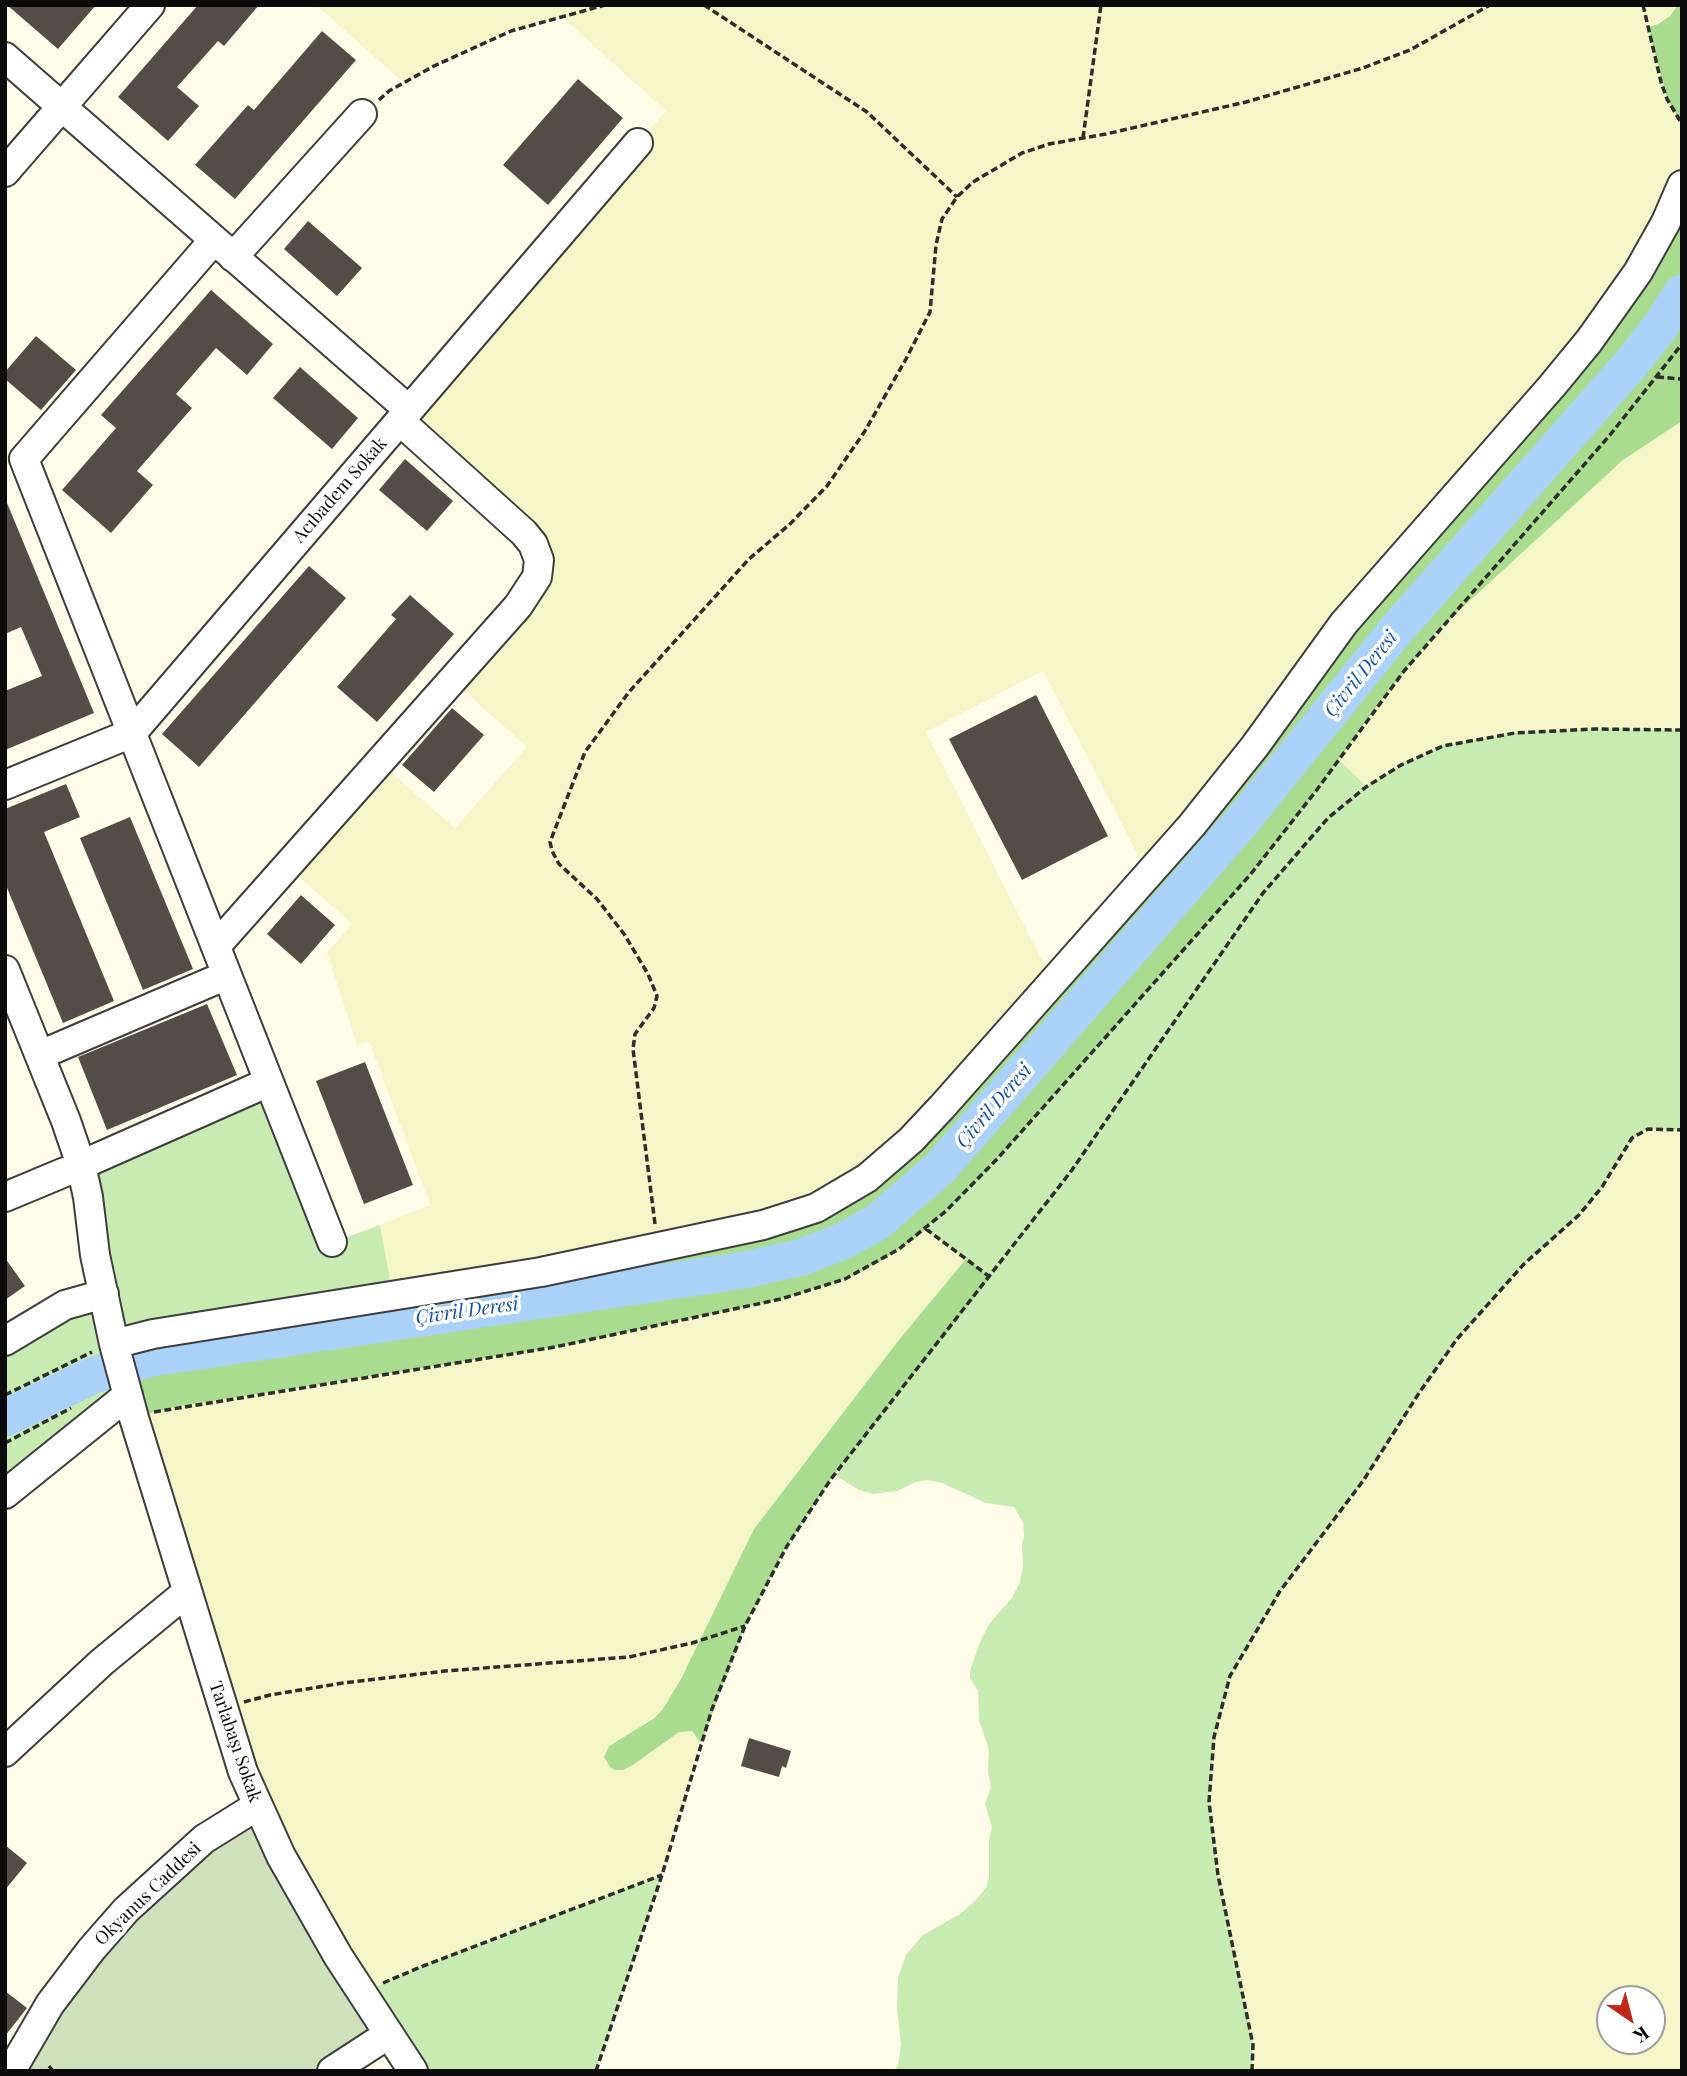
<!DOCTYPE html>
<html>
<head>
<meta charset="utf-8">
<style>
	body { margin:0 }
	#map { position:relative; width:1687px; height:2076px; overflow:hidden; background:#fffde9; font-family:"Playfair Display",serif }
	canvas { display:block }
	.frame { position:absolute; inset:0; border:7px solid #0b0b0b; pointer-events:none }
	.north { position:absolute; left:1596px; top:1985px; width:70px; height:70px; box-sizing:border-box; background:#fff; border:2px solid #9d9d9d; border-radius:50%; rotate:145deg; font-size:19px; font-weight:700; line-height:28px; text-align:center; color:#0b0b0b }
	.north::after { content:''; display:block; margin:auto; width:24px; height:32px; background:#c1281c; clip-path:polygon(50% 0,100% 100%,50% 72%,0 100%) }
</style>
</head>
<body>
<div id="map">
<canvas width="1687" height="2076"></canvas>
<div class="frame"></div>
<div class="north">K</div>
</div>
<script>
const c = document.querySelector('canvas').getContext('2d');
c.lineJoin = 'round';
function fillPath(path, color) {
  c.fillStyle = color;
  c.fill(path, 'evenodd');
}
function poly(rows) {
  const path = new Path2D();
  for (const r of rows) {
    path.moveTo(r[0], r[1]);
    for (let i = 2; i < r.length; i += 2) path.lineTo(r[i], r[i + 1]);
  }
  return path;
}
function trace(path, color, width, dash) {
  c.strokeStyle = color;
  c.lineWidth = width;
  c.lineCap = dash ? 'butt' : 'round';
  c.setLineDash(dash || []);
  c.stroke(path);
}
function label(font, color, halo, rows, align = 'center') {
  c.font = font + ' "Playfair Display",serif';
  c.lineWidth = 7;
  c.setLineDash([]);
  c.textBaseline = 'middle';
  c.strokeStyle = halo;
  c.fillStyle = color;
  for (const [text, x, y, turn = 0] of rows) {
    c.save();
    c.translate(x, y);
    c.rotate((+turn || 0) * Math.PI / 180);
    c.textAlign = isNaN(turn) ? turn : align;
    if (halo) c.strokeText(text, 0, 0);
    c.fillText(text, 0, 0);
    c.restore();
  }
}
const farmland = poly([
	[316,5,1678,5,1670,16,1648,27,1667,99,1682,124,1682,185,1666,222,1148,875,1043,671,926,732,1053,982,829,1202,393,1295,380,1225,430,1205,369,1041,357,1045,327,953,352,924,287,866,379,762,455,828,527,747,452,680,540,568,400,421,666,111,562,17,511,31,434,66,404,83],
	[1682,421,1682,730,1594,729,1515,733,1401,765,1366,787,1339,760,1379,703,1438,630,1623,460],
	[1648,1129,1682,1130,1682,2071,1252,2071,1253,2045,1218,1875,1209,1802,1214,1737,1230,1676,1280,1591,1457,1339,1524,1264,1579,1215,1602,1187,1632,1138],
	[1610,1999,1652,1999,1652,2041,1610,2041],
	[926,1229,966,1259,898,1341,754,1529,702,1640,663,1709,640,1727,615,1741,605,1752,606,1762,633,1765,679,1732,692,1731,701,1743,662,1875,423,1966,362,1993,281,1856,134,1418,169,1408,555,1347,781,1299,882,1260]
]);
const green = poly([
	[1594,729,1682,730,1682,1130,1648,1129,1632,1138,1602,1187,1579,1215,1524,1264,1457,1339,1419,1393,1363,1481,1280,1591,1230,1676,1214,1737,1209,1802,1218,1875,1253,2045,1252,2071,894,2071,898,2065,901,2044,897,2007,898,1978,906,1955,923,1935,960,1914,975,1901,986,1888,989,1878,989,1841,992,1827,985,1804,991,1787,988,1770,989,1750,979,1720,978,1691,970,1678,970,1671,980,1642,989,1624,1012,1598,1020,1582,1023,1568,1022,1544,1024,1536,1023,1523,1014,1507,986,1503,942,1483,928,1480,916,1482,897,1491,873,1494,859,1490,835,1475,989,1277,926,1229,965,1193,998,1158,1250,875,1339,760,1366,786,1401,765,1443,746,1515,733],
	[269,1082,333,1242,380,1225,393,1295,128,1395,5,1494,5,1341,103,1294,81,1165],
	[662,1875,596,2071,413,2071,362,1993,423,1966]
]);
const forest = poly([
	[1678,5,1682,5,1682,124,1667,99,1648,27,1658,24,1670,16],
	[1682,185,1682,421,1623,460,1438,630,1379,703,1316,791,1250,875,998,1158,965,1193,914,1239,882,1260,845,1279,781,1299,555,1347,169,1408,134,1418,114,1344,763,1225,895,1155,1552,386],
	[966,1259,990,1277,831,1479,787,1546,745,1626,701,1743,692,1731,679,1732,633,1765,623,1770,615,1770,610,1767,604,1757,609,1746,653,1719,663,1709,682,1677,754,1529,898,1341]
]);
const cemetery = poly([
	[257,1806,389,2034,332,2071,11,2071,91,1950]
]);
const river = poly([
	[5,1418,94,1375,152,1358,745,1270,802,1257,841,1242,876,1223,939,1169,1243,820,1397,629,1630,365,1660,327,1682,293]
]);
const building = poly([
	[7,5,96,5,58,49],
	[198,5,259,5,224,46,218,41,177,87,199,106,168,141,118,97],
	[322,31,356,60,235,199,195,165,248,105,254,110],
	[578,79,623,118,548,205,503,165],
	[308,221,362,268,337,296,284,249],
	[211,290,273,344,247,375,216,348,176,394,192,408,137,471,153,485,111,533,62,490,116,428,101,415],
	[36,336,76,370,41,410,5,379,5,372],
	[300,367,358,418,332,449,273,398],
	[405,459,453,501,427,531,379,490],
	[5,498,94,713,5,750,5,691,42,676,21,627,5,634],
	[309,566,346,598,199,767,162,734],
	[410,595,454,634,377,722,337,687,396,619,391,615],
	[1036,695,1108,836,1022,880,949,739],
	[452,708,484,735,434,792,402,765],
	[66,784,80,817,44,832,114,1001,63,1023,5,883,5,809],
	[130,817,193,969,143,990,80,838],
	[301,895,335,925,301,964,267,934],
	[207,1004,237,1075,107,1130,78,1057],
	[365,1062,413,1185,364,1204,316,1081],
	[5,1258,25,1286,5,1300],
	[749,1738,791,1751,786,1768,782,1766,779,1777,741,1766],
	[5,1845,27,1863,5,1890],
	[5,1991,27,2008,5,2036]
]);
const path = poly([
	[704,5,867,112,957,197],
	[1643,5,1661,82,1667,99,1682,124],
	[379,100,389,91,434,66,511,31,605,5],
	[1083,138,1101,5],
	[1657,377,1682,379],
	[655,1224,633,1049,635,1034,654,1008,657,996,648,974,624,934,597,899,559,864,552,851,550,842,585,752,629,692,749,559,790,524,827,486,865,431,906,359,930,312,936,245,942,219,957,197,973,182,1022,153,1049,144,1106,134,1246,102,1363,68,1410,50,1490,5],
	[926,1229,990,1277],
	[5,1395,92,1352],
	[154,1412,555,1347,781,1299,845,1279,899,1249,946,1211,998,1158,1250,875,1316,791,1404,671,1610,435,1682,344],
	[5,1443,71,1408],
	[244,1702,270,1695,343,1683,445,1671,629,1657,692,1643,745,1626],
	[383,1983,423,1966,662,1875],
	[49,2066,53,2071],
	[596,2071,662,1875,712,1709,745,1626,787,1546,831,1479,1072,1170,1263,893,1328,818,1366,787,1401,765,1443,746,1515,733,1594,729,1682,730],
	[1252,2071,1253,2045,1218,1875,1209,1802,1214,1737,1230,1676,1280,1591,1363,1481,1419,1393,1457,1339,1524,1264,1579,1215,1602,1187,1632,1138,1648,1129,1682,1130]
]);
const minor = poly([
	[5,57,409,410],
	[5,172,150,5],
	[214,240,24,459,332,1242],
	[233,257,362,114],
	[5,785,132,733,638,143],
	[216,946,518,606,537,577,539,560,533,544,524,533,400,421],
	[5,970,66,1121,81,1165,88,1197,95,1255,114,1344,134,1418,243,1772,281,1856,338,1956,413,2071],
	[40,1055,227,975],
	[81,1165,269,1082],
	[5,1197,65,1172],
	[5,1341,65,1305,104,1294],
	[114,1344,153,1334,541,1272,763,1225,816,1208,867,1178,911,1140,942,1107,1192,825,1255,746,1344,623,1552,386,1589,341,1638,272,1666,222,1682,185],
	[5,1494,128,1395],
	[5,1752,102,1662,187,1592],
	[11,2071,50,2004,91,1950,126,1910,204,1839,257,1806],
	[332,2071,389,2034]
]);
const streetNames = [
	["Acıbadem Sokak",340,490,-49],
	["Tarlabaşı Sokak",235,1742,71],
	["Okyanus Caddesi",148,1894,-44]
];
const waterNames = [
	["Çivril Deresi",1361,674,-51],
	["Çivril Deresi",994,1106,-49],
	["Çivril Deresi",467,1311,-8]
];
fillPath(farmland, '#f4f6c8');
fillPath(green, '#c8ebb1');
fillPath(forest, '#a9dc8f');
fillPath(cemetery, '#cfe1ba');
trace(river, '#aad2f9', 37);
fillPath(building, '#544d47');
trace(minor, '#3e3e3e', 32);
trace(path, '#2d2d2d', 3.5, [7, 3.5]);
trace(minor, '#fff', 28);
label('18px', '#0b0b0b', '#fff', streetNames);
label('italic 19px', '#0f50a2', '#fff', waterNames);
</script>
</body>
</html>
